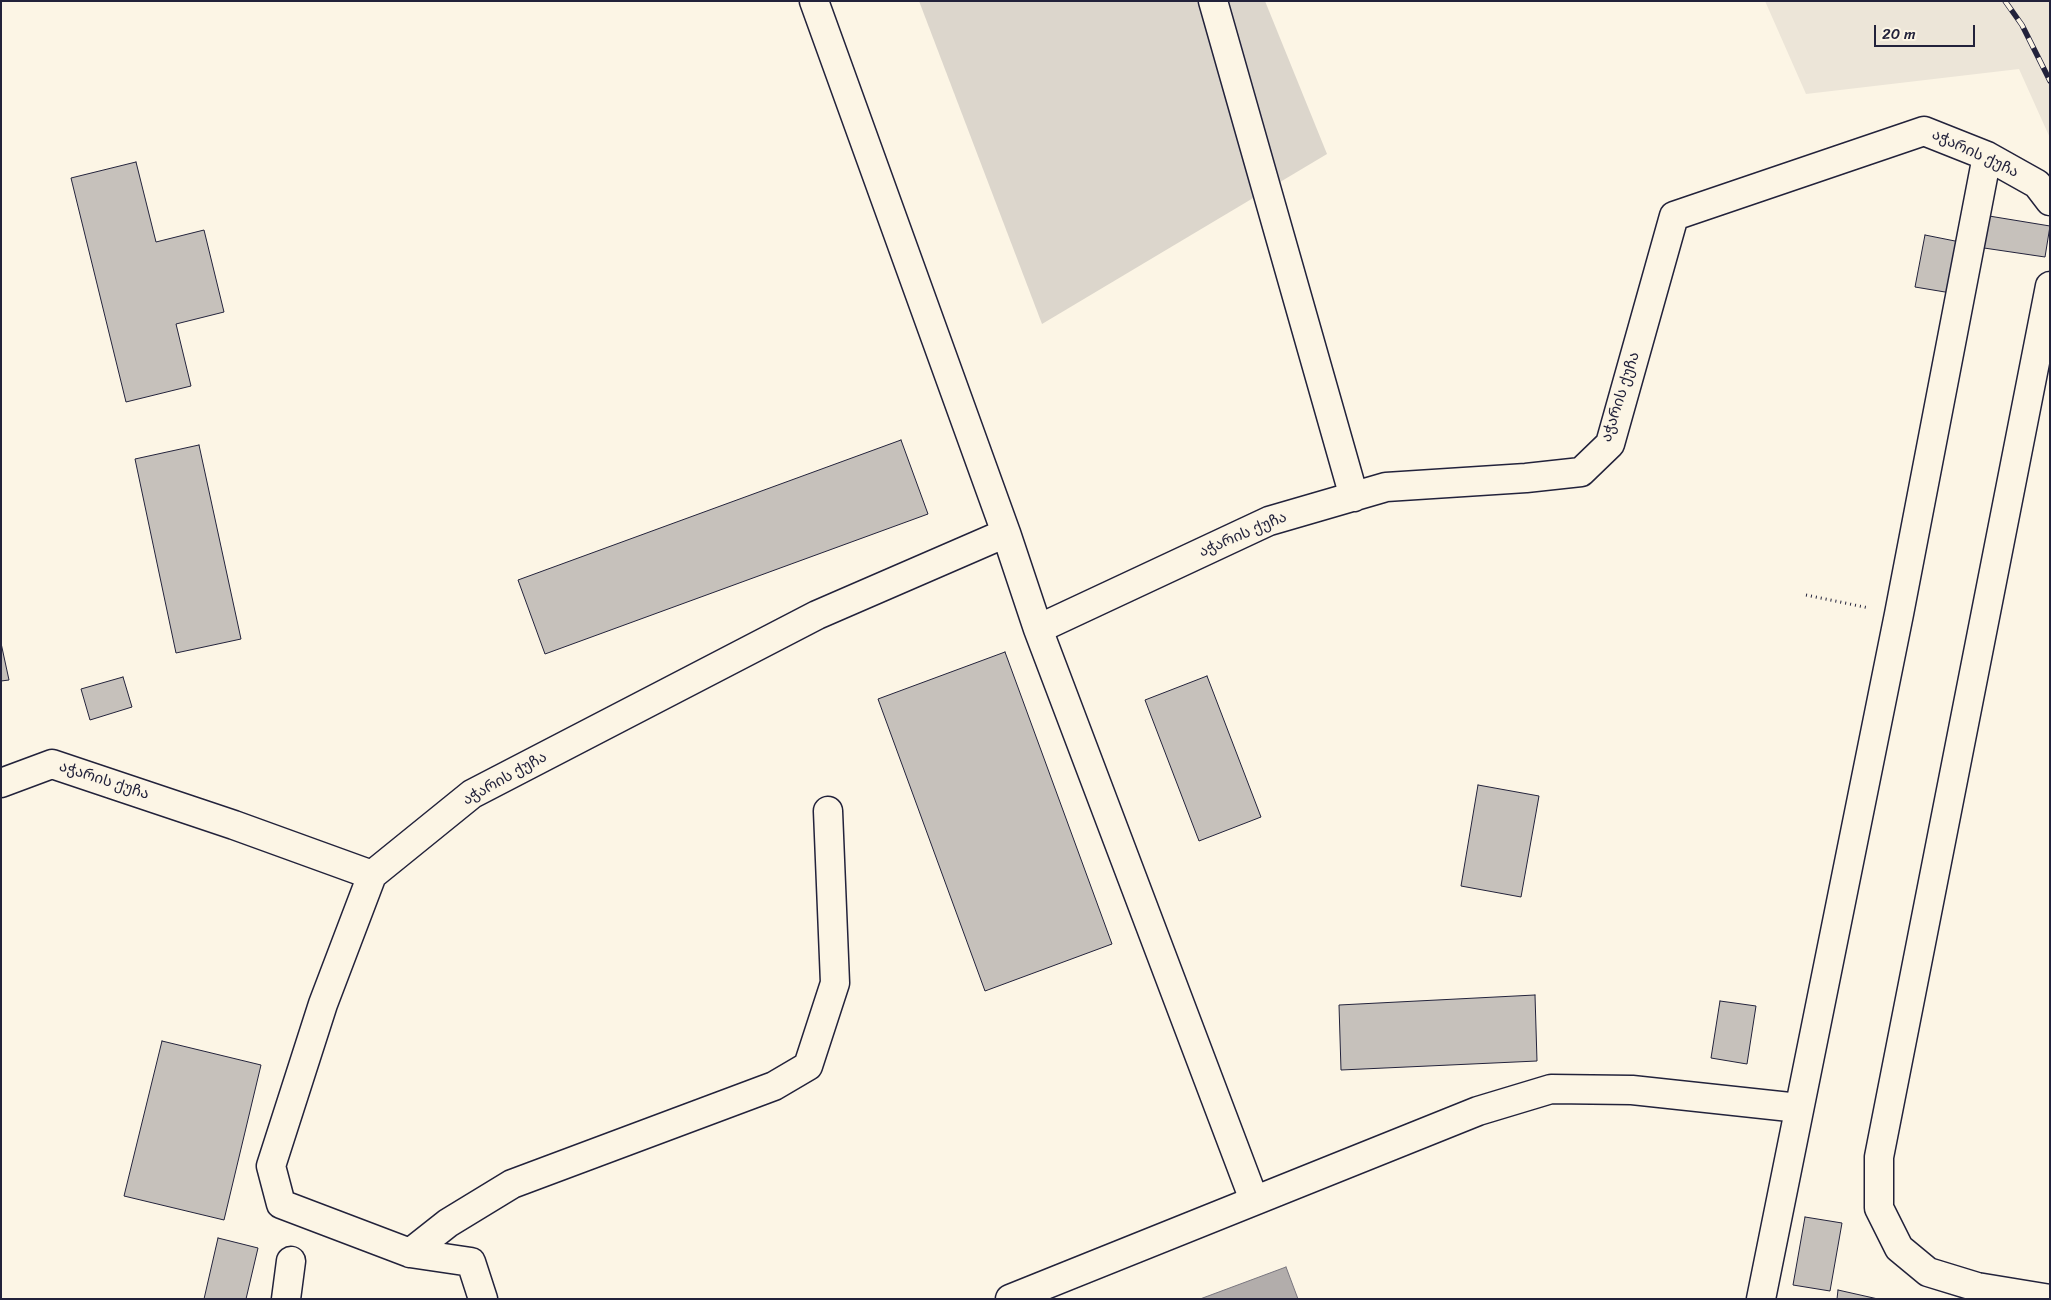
<!DOCTYPE html>
<html>
<head>
<meta charset="utf-8">
<style>
	body { margin:0 }
	#map { position:relative; width:2051px; height:1300px; overflow:hidden; background:#fcf5e5; font-family:Sriracha,sans-serif }
	canvas { display:block }
	.frame { position:absolute; inset:0; border:2px solid #22223b; pointer-events:none }
	.scale { position:absolute; left:1874px; top:25px; width:101px; height:22px; box-sizing:border-box; border:2px solid #22223b; border-top:0; padding-left:6px; font-size:15px; line-height:18px; white-space:nowrap; color:#22223b; -webkit-text-stroke:4px #fcf5e5; paint-order:stroke }
</style>
</head>
<body>
<div id="map">
<canvas width="2051" height="1300"></canvas>
<div class="frame"></div>
<div class="scale">20 m</div>
</div>
<script>
const c = document.querySelector('canvas').getContext('2d');
c.lineJoin = 'round';
function fillPath(path, color) {
  c.fillStyle = color;
  c.fill(path, 'evenodd');
}
function poly(rows) {
  const path = new Path2D();
  for (const r of rows) {
    path.moveTo(r[0], r[1]);
    for (let i = 2; i < r.length; i += 2) path.lineTo(r[i], r[i + 1]);
  }
  return path;
}
function trace(path, color, width, dash) {
  c.strokeStyle = color;
  c.lineWidth = width;
  c.lineCap = dash ? 'butt' : 'round';
  c.setLineDash(dash || []);
  c.stroke(path);
}
function label(font, color, halo, rows, align = 'center') {
  c.font = font + ' Sriracha,"Noto Sans Georgian",sans-serif';
  c.lineWidth = 4;
  c.setLineDash([]);
  c.textBaseline = 'middle';
  c.strokeStyle = halo;
  c.fillStyle = color;
  for (const [text, x, y, turn = 0] of rows) {
    c.save();
    c.translate(x, y);
    c.rotate((+turn || 0) * Math.PI / 180);
    c.textAlign = isNaN(turn) ? turn : align;
    if (halo) c.strokeText(text, 0, 0);
    c.fillText(text, 0, 0);
    c.restore();
  }
}
const built = poly([
	[1765,1,2050,1,2050,138,2019,69,1806,94]
]);
const green = poly([
	[919,1,1265,1,1327,154,1042,324]
]);
const water = poly([
	[1286,1267,1298,1299,1200,1299,1286,1267]
]);
const building = poly([
	[136,162,156,242,204,230,224,312,176,324,191,386,126,402,71,178,136,162],
	[1989,216,2050,226,2045,257,1984,248,1989,216],
	[1925,235,1960,242,1951,293,1915,287,1925,235],
	[901,440,928,514,545,654,518,580,901,440],
	[199,445,241,639,176,653,135,459,199,445],
	[1,643,9,680,1,681,1,643],
	[1005,652,1112,944,985,991,878,699,1005,652],
	[1207,676,1261,817,1199,841,1145,700,1207,676],
	[123,677,132,707,90,720,81,689,123,677],
	[1478,785,1539,796,1521,897,1461,886,1478,785],
	[1535,995,1537,1061,1341,1070,1339,1005,1535,995],
	[1720,1001,1756,1006,1747,1064,1711,1058,1720,1001],
	[162,1041,261,1065,224,1220,124,1196,162,1041],
	[1805,1217,1842,1223,1830,1291,1793,1285,1805,1217],
	[218,1238,258,1248,246,1299,204,1299,218,1238],
	[1838,1290,1878,1299,1837,1299,1838,1290]
]);
const path = poly([
	[1806,595,1869,608]
]);
const minor = poly([
	[814,1,1006,533,1038,629,1254,1200],
	[1213,1,1354,497],
	[2050,286,1879,1157,1879,1208,1899,1248,1928,1272,1977,1287,2050,1299],
	[1038,629,1269,521,1386,487,1526,478,1581,472,1610,444,1674,216,1924,131,1987,156,2037,184,2050,201],
	[1,783,52,764,234,825,372,875],
	[410,1253,448,1223,512,1184,774,1086,808,1066,835,983,828,811],
	[286,1299,291,1261],
	[483,1299,471,1262,410,1253,281,1204,271,1166,323,1004,372,875,472,794,817,615,1006,533],
	[1010,1299,1478,1111,1551,1089,1632,1090,1799,1108],
	[1761,1299,1899,614,1987,156]
]);
const rail = poly([
	[2005,1,2022,25,2050,81]
]);
const streetNames = [
	["აჭარის ქუჩა",1975,154,25],
	["აჭარის ქუჩა",1621,397,-72],
	["აჭარის ქუჩა",1243,535,-23],
	["აჭარის ქუჩა",505,779,-29],
	["აჭარის ქუჩა",104,781,18]
];
fillPath(built, '#ece5d8');
fillPath(green, '#dcd6cc');
fillPath(water, '#b2adab');
trace(water, '#78757e', 1);
fillPath(building, '#c6c1bb');
trace(building, '#22223b', 1);
trace(minor, '#22223b', 31);
trace(path, '#22223b', 3, [1, 4]);
trace(minor, '#fcf5e5', 28);
trace(rail, '#22223b', 5.5);
trace(rail, '#fcf5e5', 4, [11]);
label('15px', '#22223b', '#fcf5e5', streetNames);
</script>
</body>
</html>
